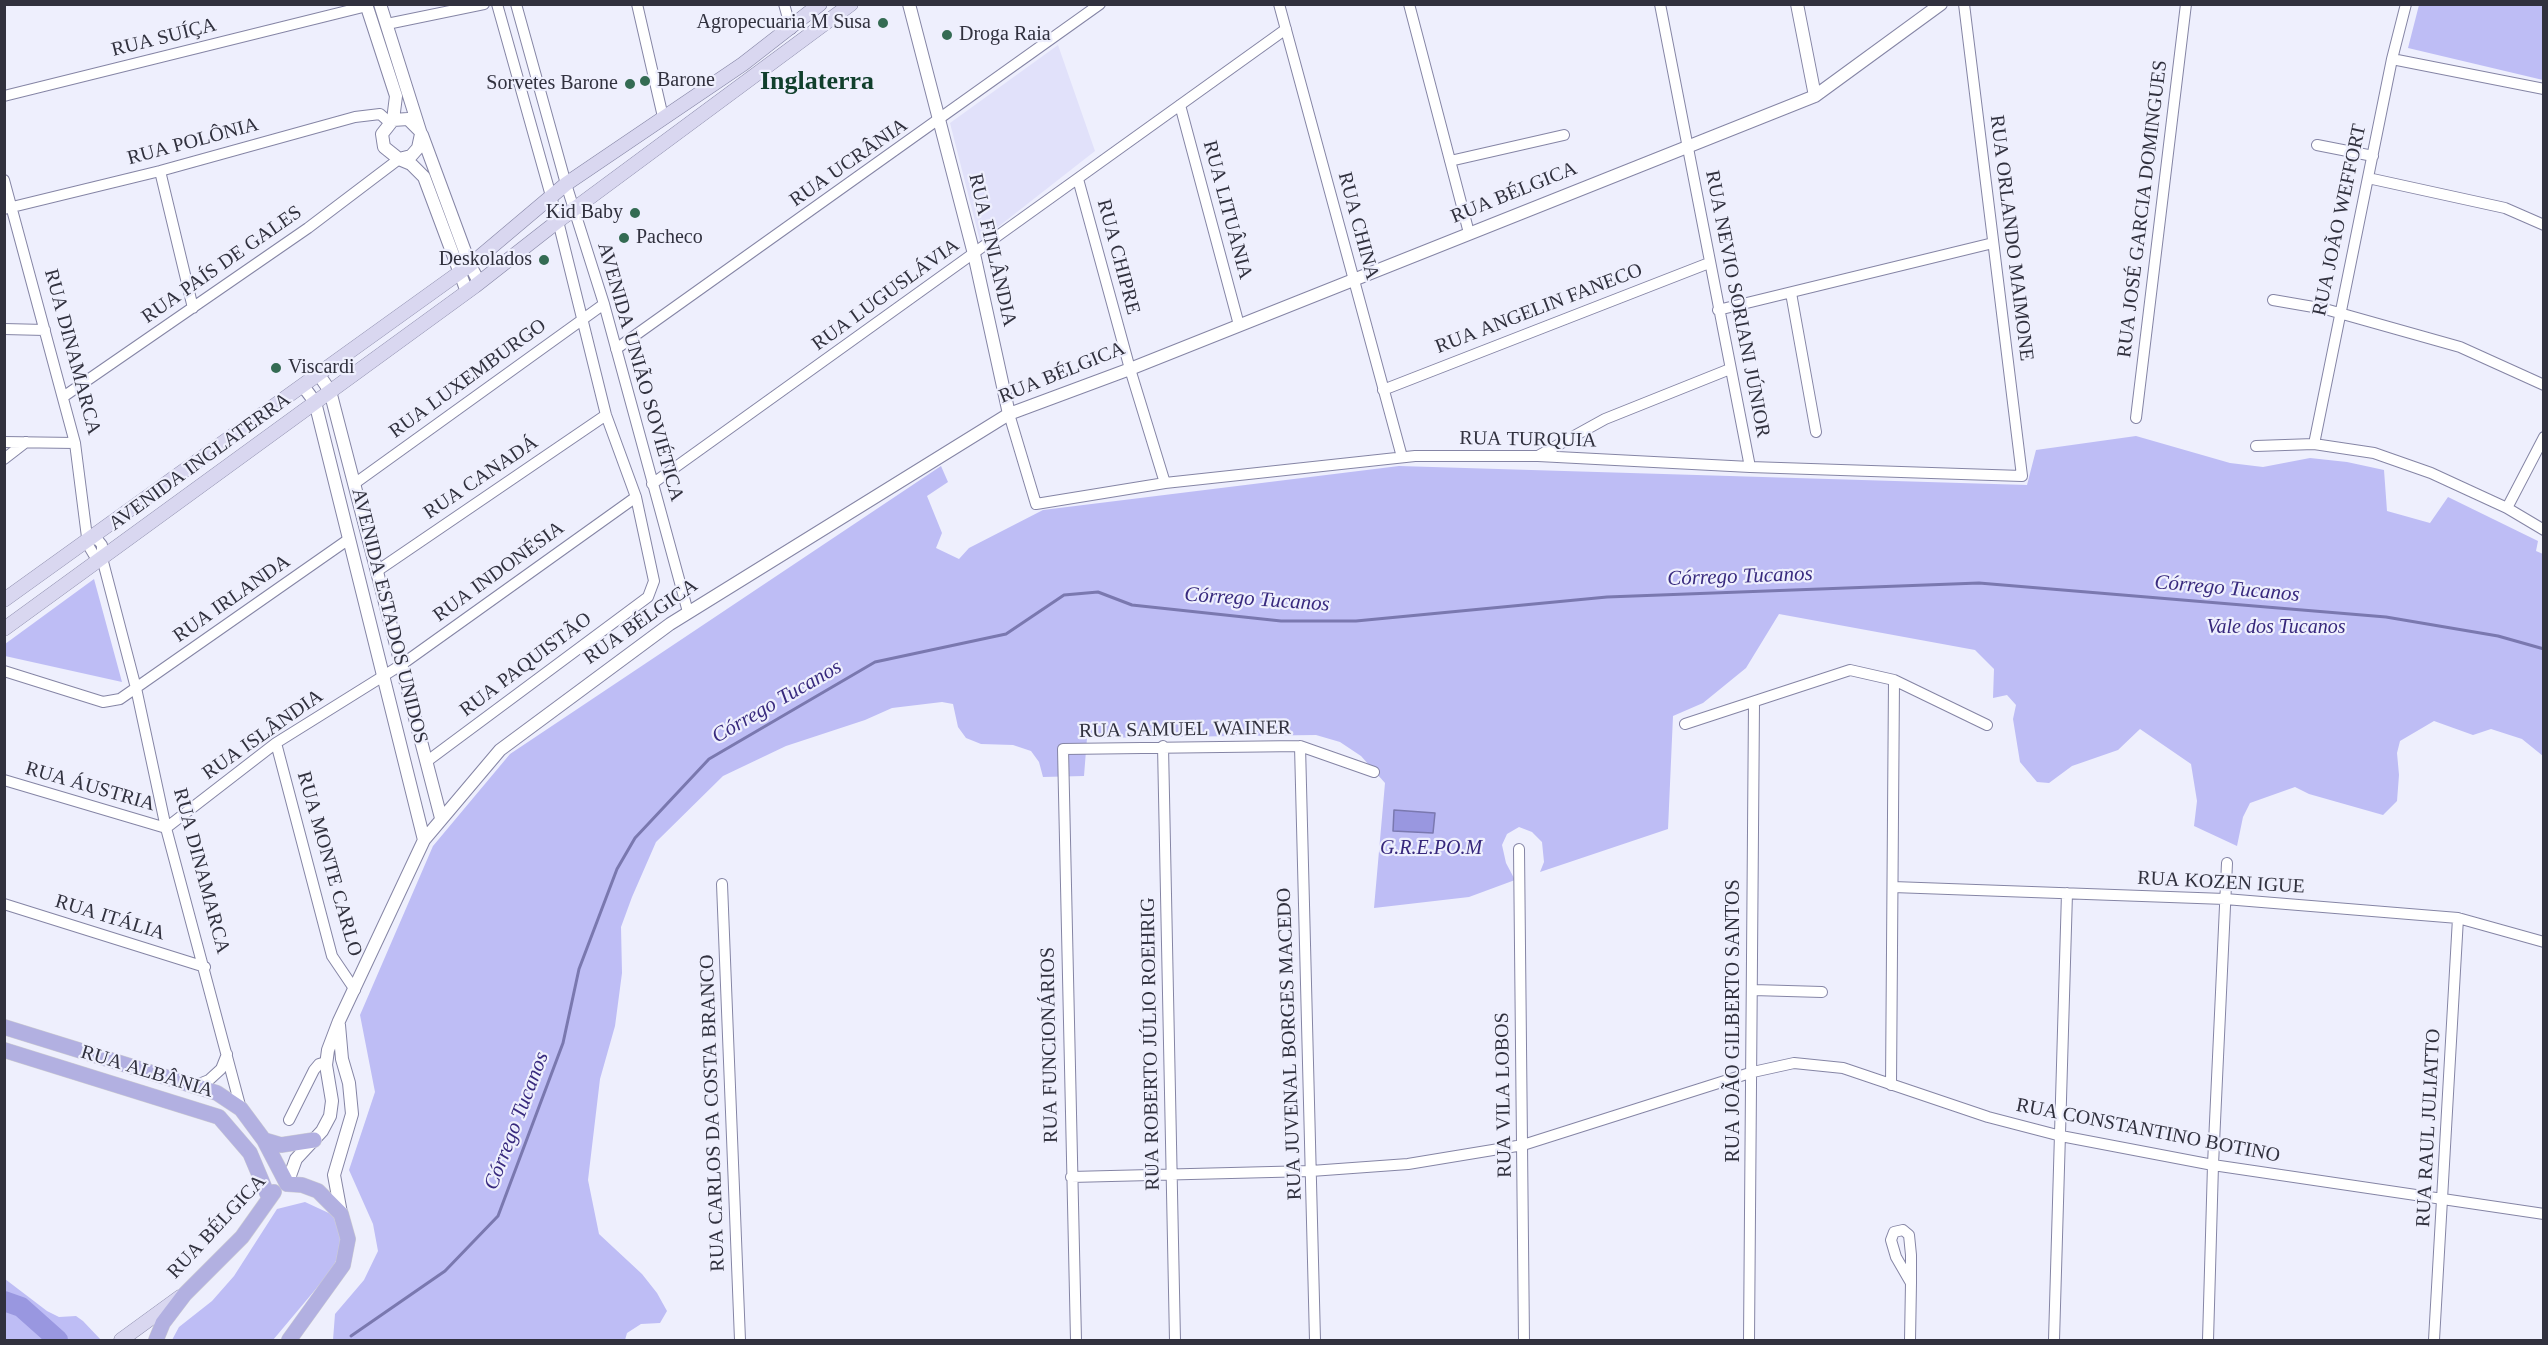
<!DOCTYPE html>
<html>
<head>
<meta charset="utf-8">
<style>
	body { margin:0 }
	#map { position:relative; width:2548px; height:1345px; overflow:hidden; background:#eeeffd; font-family:Georgia,serif }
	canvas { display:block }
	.frame { position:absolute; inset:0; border:6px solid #31313e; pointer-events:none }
</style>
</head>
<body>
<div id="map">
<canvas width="2548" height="1345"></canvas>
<div class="frame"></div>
</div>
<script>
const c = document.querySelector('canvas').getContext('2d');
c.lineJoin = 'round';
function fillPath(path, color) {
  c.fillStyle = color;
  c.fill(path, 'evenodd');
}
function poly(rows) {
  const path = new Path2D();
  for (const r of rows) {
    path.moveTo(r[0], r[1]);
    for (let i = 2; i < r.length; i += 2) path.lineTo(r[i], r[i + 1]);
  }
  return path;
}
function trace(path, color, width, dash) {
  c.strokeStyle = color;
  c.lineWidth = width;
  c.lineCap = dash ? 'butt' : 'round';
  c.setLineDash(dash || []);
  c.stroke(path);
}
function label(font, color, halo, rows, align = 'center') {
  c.font = font + ' Georgia,serif';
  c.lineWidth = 4.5;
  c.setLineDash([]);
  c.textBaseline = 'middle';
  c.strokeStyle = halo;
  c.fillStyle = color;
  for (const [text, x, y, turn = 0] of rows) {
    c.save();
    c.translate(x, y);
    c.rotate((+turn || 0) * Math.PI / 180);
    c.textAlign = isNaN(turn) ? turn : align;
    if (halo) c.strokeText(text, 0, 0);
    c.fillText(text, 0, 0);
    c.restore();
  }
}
const built = poly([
	[1058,45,1095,151,980,241,950,123]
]);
const green = poly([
	[2419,5,2543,5,2543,80,2408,48],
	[2136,436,2230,463,2263,467,2310,458,2347,462,2384,470,2387,511,2430,523,2448,497,2538,541,2536,551,2543,554,2543,756,2522,739,2491,729,2473,735,2434,721,2400,741,2397,753,2399,775,2397,801,2383,815,2309,794,2295,787,2250,803,2243,817,2237,846,2194,826,2197,801,2191,764,2140,729,2118,750,2072,766,2049,783,2037,782,2020,762,2013,719,2016,705,2007,695,1993,698,1994,669,1975,650,1779,614,1746,668,1703,703,1673,716,1668,829,1540,872,1544,862,1542,842,1532,832,1519,827,1507,834,1502,845,1506,863,1515,880,1469,897,1374,908,1385,783,1361,756,1340,742,1316,735,1087,738,1084,776,1043,777,1039,762,1031,751,1013,745,981,744,966,738,958,727,953,704,942,702,892,708,865,720,786,746,723,776,656,842,632,897,621,927,622,973,615,1026,600,1079,588,1180,599,1234,642,1274,657,1293,667,1311,660,1323,641,1324,627,1333,625,1340,333,1340,335,1314,364,1280,378,1251,373,1224,349,1170,375,1092,360,1015,433,846,510,754,941,466,948,482,927,496,942,533,936,548,959,559,969,548,1043,510,1399,466,2027,485,2036,450],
	[94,579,122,682,5,656,5,644],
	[305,1202,333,1215,344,1245,331,1271,273,1340,172,1340,179,1327,212,1301,234,1276,277,1209],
	[5,1279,47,1311,59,1317,76,1316,83,1321,101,1340,5,1340]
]);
const water = poly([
	[1394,810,1435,813,1433,833,1393,831,1394,810]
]);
const stream = poly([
	[351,1336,445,1271,498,1216,563,1043,579,969,617,869,635,838,709,759,875,662,1006,634,1064,595,1098,592,1132,605,1281,621,1356,621,1607,597,1979,583,2386,617,2498,636,2544,649]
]);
const river = poly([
	[4,1301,21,1307,58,1340]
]);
const minor = poly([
	[516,4,566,184,604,304,688,612],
	[637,4,663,117],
	[784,4,791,29],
	[1279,4,1402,457],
	[1409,4,1469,233],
	[1660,4,1750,467],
	[387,24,484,4],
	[2392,59,2544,89],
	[4,96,367,6],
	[1180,105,1239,325],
	[2317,145,2373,156],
	[1450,161,1564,135],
	[160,171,193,308],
	[2368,178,2505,208,2544,225],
	[1078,179,1130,369,1165,483],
	[4,180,75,443,88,545,94,555,102,558],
	[4,209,160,171,355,117,380,114,389,122],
	[1791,293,1816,432],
	[2273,300,2325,309,2460,347,2544,385],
	[1718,310,1993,243],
	[4,329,45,330],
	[616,349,1100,4],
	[1383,390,1709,263],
	[63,397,308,228,399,159],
	[1009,414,1036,504,1165,483,1415,456,1538,456,1750,467,2022,476,1964,4],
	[2136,418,2186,4],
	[4,442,75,443],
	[2314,444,2392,59,2406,4],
	[2256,446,2314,444,2374,453,2431,473,2507,508,2544,530],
	[1538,456,1605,419,1730,369],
	[4,459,26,442],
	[354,484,604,304],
	[652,484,1286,29],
	[2507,508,2544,437],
	[89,538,98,540,102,545,102,558,136,688,166,828,241,1109],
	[377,571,606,415],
	[4,671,103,702,120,699,349,539],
	[1685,724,1850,670,1894,680,1987,725],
	[276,743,332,956,355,990],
	[1163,746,1175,1340],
	[1300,746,1315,1340],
	[426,762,648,597,654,581,636,497,606,415,558,221,497,4],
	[4,780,166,828,276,743,401,665,636,497],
	[1519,849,1524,1340],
	[722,884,740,1340],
	[1893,887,2225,899,2458,918,2544,942],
	[4,904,205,967],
	[1753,990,1822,992],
	[1891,1085,1894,680],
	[194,1086,209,1080,221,1069,227,1054],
	[289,1120,314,1070,319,1064,326,1062],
	[1071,1177,1311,1171,1408,1164,1523,1145,1753,1072,1794,1063,1843,1068,1988,1117,2061,1136,2213,1165,2544,1214],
	[1076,1340,1063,749,1300,746,1374,772],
	[1749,1340,1754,703],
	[1910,1340,1911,1283,1911,1255,1909,1235,1903,1230,1894,1232,1891,1240,1896,1257,1911,1283],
	[2054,1340,2067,893],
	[2208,1340,2213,1165,2227,863],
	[2434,1340,2458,918]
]);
const tertiary = poly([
	[366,4,396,96,393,120],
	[380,4,421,134,418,148,411,156,399,159,384,147,382,134,393,120,408,119,419,130],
	[909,4,974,254,1009,414],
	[1797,4,1815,96],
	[422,135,470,265,479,282],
	[399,159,411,164,424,177,467,292],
	[319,375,330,391,441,818],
	[303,386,315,402,424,840],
	[339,1025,342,1059,349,1083,352,1114,334,1175,341,1213],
	[287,1184,296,1159,322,1131,330,1116,332,1101,326,1065,328,1050,339,1021,424,840,500,750,670,624,1009,414,1130,369,1815,96,1941,4]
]);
const secondary = poly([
	[4,600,470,265,566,184,743,64,820,4],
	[4,629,475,286,558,221,851,4],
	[121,1340,180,1297]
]);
const primary = poly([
	[4,1027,217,1093,241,1109,264,1140,287,1184],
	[4,1050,219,1117,250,1153,269,1198],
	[264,1140,281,1145,314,1140],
	[287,1184,302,1185,318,1191,341,1214,348,1239,343,1265,289,1340],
	[156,1340,163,1323,185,1294,242,1237,274,1192]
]);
const markers = [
	[883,23,6,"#346b53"],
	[947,35,6,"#346b53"],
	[645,81,6,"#346b53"],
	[630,84,6,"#346b53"],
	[635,213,6,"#346b53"],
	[624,238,6,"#346b53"],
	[544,260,6,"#346b53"],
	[276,368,6,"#346b53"]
];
const poiNames = [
	["Agropecuaria M Susa",871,23],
	["Droga Raia",959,35,"left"],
	["Barone",657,81,"left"],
	["Sorvetes Barone",618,84],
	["Kid Baby",623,213],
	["Pacheco",636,238,"left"],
	["Deskolados",532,260],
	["Viscardi",288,368,"left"]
];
const streetNames = [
	["RUA SUÍÇA",164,38,-14],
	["RUA POLÔNIA",193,142,-15],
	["RUA UCRÂNIA",849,163,-35],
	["RUA BÉLGICA",1514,193,-22],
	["RUA JOSÉ GARCIA DOMINGUES",2143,209,-83],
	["RUA LITUÂNIA",1227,210,75],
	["RUA JOÃO WEFFORT",2340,220,-78],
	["RUA CHINA",1358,226,75],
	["RUA ORLANDO MAIMONE",2011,238,83],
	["RUA FINLÂNDIA",992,250,77],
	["RUA CHIPRE",1118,257,75],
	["RUA PAÍS DE GALES",222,265,-35],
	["RUA LUGUSLÁVIA",886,295,-36],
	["RUA NEVIO SORIANI JÚNIOR",1737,304,79],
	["RUA ANGELIN FANECO",1539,309,-21],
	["RUA DINAMARCA",72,352,75],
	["AVENIDA UNIÃO SOVIÉTICA",640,372,74],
	["RUA BÉLGICA",1062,373,-22],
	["RUA LUXEMBURGO",468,379,-36],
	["RUA TURQUIA",1528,440,1],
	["AVENIDA INGLATERRA",200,462,-36],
	["RUA CANADÁ",481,478,-34],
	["RUA INDONÉSIA",499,572,-36],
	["RUA IRLANDA",232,599,-35],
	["AVENIDA ESTADOS UNIDOS",389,616,76],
	["RUA BÉLGICA",641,622,-35],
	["RUA PAQUISTÃO",526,665,-37],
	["RUA SAMUEL WAINER",1185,730,-1],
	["RUA ISLÂNDIA",263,735,-35],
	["RUA ÁUSTRIA",90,787,16],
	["RUA MONTE CARLO",329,864,74],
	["RUA DINAMARCA",201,871,75],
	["RUA KOZEN IGUE",2221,883,3],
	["RUA ITÁLIA",110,918,17],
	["RUA JOÃO GILBERTO SANTOS",1734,1021,-90],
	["RUA ROBERTO JÚLIO ROEHRIG",1151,1044,-91],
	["RUA JUVENAL BORGES MACEDO",1290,1044,-92],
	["RUA FUNCIONÁRIOS",1050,1045,-91],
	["RUA ALBÂNIA",147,1072,17],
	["RUA VILA LOBOS",1504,1095,-91],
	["RUA CARLOS DA COSTA BRANCO",713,1113,-92],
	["RUA RAUL JULIATTO",2429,1128,-87],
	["RUA CONSTANTINO BOTINO",2148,1131,11],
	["RUA BÉLGICA",217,1227,-47]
];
const parkNames = [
	["Vale dos Tucanos",2276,628],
	["G.R.E.PO.M",1431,849]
];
const waterNames = [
	["Córrego Tucanos",1740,577,-2],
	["Córrego Tucanos",2227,589,5],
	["Córrego Tucanos",1257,600,4],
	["Córrego Tucanos",777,702,-30],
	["Córrego Tucanos",517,1121,-69]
];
const districtNames = [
	["Inglaterra",817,82]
];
fillPath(built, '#e1e1fa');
fillPath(green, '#bebdf5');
fillPath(water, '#9997e0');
trace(water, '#7a78af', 1.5);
trace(stream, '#7a78af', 3);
trace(river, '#9997e0', 20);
trace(minor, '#8585a5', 12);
trace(tertiary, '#8585a5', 14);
trace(secondary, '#8585a5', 15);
trace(primary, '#ceced1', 16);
trace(minor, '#fff', 10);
trace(tertiary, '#fff', 12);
trace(secondary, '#d9d7f0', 14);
trace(primary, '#b2b0e1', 15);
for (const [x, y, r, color] of markers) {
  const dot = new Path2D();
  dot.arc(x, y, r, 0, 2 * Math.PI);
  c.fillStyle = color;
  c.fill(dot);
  trace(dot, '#eeeffd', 2);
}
label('20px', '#31313e', '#eeeffd', poiNames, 'right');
label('20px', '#31313e', '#eeeffd', streetNames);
label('italic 20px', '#36277b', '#eeeffd', parkNames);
label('italic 21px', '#382a7e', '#eeeffd', waterNames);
label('bold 26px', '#103f2c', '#eeeffd', districtNames);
</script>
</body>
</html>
